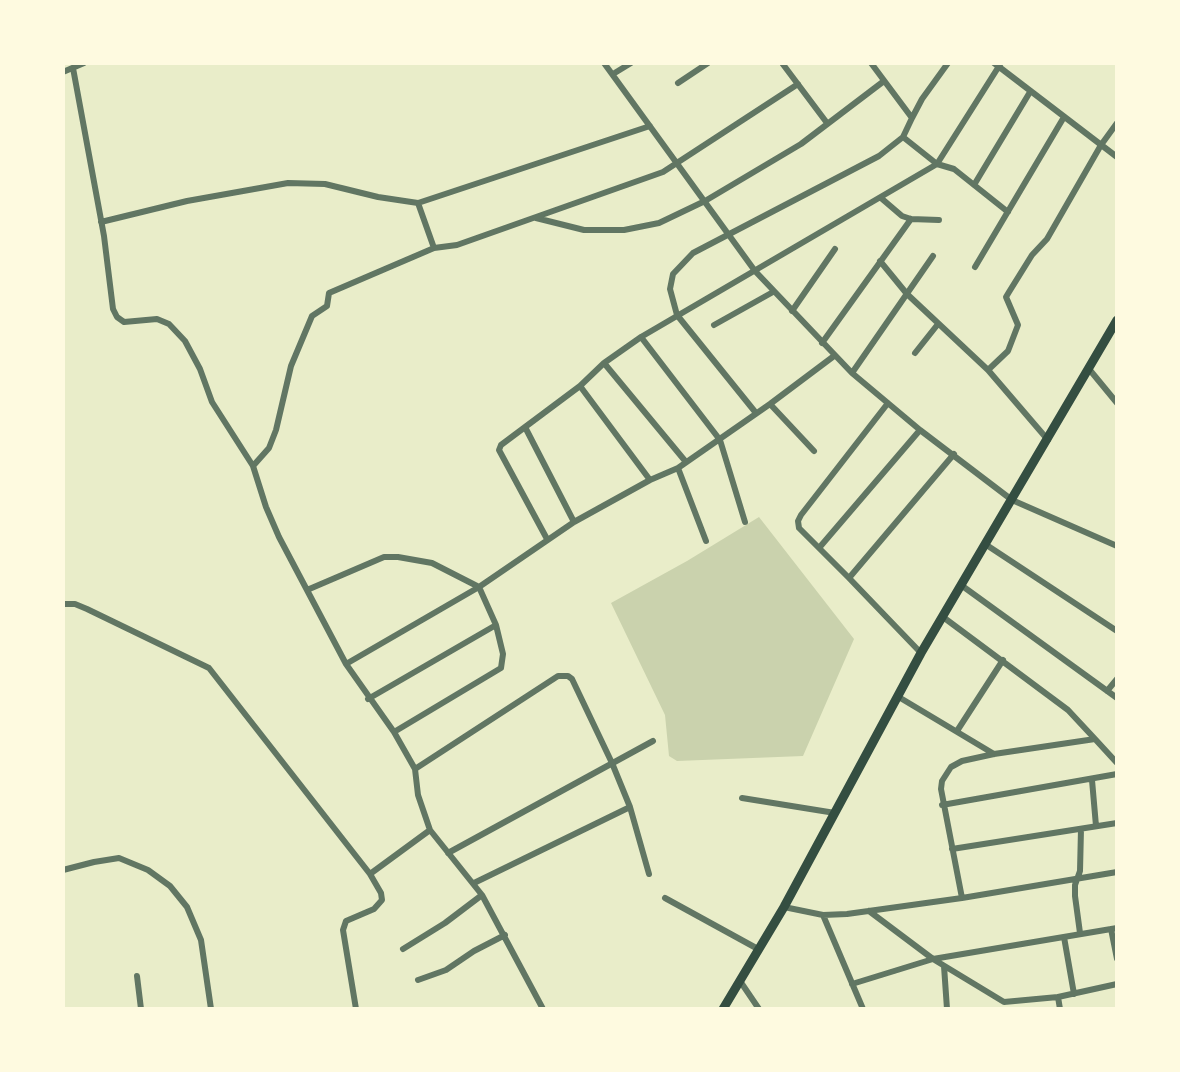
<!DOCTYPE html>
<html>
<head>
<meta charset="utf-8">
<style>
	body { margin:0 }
	#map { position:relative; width:1180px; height:1072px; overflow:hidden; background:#e9edc9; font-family:"Open Sans",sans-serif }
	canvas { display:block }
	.frame { position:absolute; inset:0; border:65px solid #fefae0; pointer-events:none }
</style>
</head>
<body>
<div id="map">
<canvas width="1180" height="1072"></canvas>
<div class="frame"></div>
</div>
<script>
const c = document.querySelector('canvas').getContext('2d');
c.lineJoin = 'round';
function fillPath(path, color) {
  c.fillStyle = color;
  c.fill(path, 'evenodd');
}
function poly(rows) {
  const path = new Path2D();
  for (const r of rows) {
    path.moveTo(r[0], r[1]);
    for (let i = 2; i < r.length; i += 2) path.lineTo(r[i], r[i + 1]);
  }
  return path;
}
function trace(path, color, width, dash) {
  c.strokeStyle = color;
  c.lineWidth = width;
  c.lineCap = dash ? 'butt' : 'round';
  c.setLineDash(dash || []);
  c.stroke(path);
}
const green = poly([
	[759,517,854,639,803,756,677,761,669,756,665,715,611,603,687,561]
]);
const minor = poly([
	[604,63,755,271,852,373,920,430,1012,500,1117,546],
	[782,63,827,123],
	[994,63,1117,157],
	[73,68,104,236,113,309,117,317,124,322,157,319,169,324,185,341,200,369,212,402,253,466,266,507,279,537,346,664,394,732,415,769,418,795,430,830,482,895,543,1009],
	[63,72,84,63],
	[613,74,631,63],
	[678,83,708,63],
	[912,118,922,99,948,63],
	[903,137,937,164,954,169,1008,212],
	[974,185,1030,92],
	[881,198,902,216,911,219,939,220],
	[418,203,650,126],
	[536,218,584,230,624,230,659,223,705,201,801,144,884,81],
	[101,222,187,201,288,183,325,184,378,197,418,203,434,248,329,293,327,306,312,316,291,366,276,430,269,448,253,466],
	[434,248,457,245,663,172,798,84],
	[880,261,907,294,988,370,1048,440],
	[975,267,1064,117],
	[792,311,835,249],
	[714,325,773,292],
	[641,337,720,440,745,522],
	[822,343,911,219],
	[915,353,938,324],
	[604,363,686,462],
	[1089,369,1117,403],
	[988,370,1008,351,1018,325,1006,297,1009,292,1032,255,1047,239,1101,145,1117,123],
	[852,373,933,256],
	[580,386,650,480],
	[888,403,801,515,798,521,799,528,849,578,954,454],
	[770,404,814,451],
	[756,413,677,315,670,289,673,274,693,253,879,156,903,137,912,118,871,63],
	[525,427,574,522],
	[678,468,706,541],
	[547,539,499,450,501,445,580,386,604,363,641,337,937,164,1001,63],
	[985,544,1117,631],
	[819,548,920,430],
	[849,578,921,653],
	[961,585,1117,698],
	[307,590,384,557,398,557,432,563,479,587,496,625,503,654,501,668,394,732],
	[63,604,75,604,87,609,209,668,370,874,381,893,382,900,374,909,346,921,343,930,356,1009],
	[943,617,1068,710,1095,739],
	[346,664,479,587,574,522,650,480,678,468,770,404,834,356],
	[1107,691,1117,679],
	[897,696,994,754],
	[368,699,496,625],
	[957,731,1003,660],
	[415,769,558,676,568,676,572,679,612,763,630,807,649,874],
	[1092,780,1096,826],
	[742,798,835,813],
	[942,805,1117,774],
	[952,849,1117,823],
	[448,853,653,741],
	[63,870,94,862,119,858,148,870,170,886,187,907,201,940,211,1009],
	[370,874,430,830],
	[474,883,630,807],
	[665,898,758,949],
	[962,898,941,789,942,781,951,767,962,761,994,754,1095,739,1117,763],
	[784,907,823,915,847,914,962,898,1117,872],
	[869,911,933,959,1004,1002,1058,997,1060,1009],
	[823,915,863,1009],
	[1111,929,1117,959],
	[1080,933,1075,896,1075,885,1080,871,1081,829],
	[1064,937,1074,994],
	[403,949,445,923,482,895],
	[944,966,947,1009],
	[137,976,141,1009],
	[418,980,446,970,474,951,505,935],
	[740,981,759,1009],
	[852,984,933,959,1117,928],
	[1058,997,1117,984]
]);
const secondary = poly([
	[723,1009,784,907,921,653,1117,320]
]);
fillPath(green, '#cad2ad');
trace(minor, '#617663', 6);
trace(secondary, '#344e41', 9);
</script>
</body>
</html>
